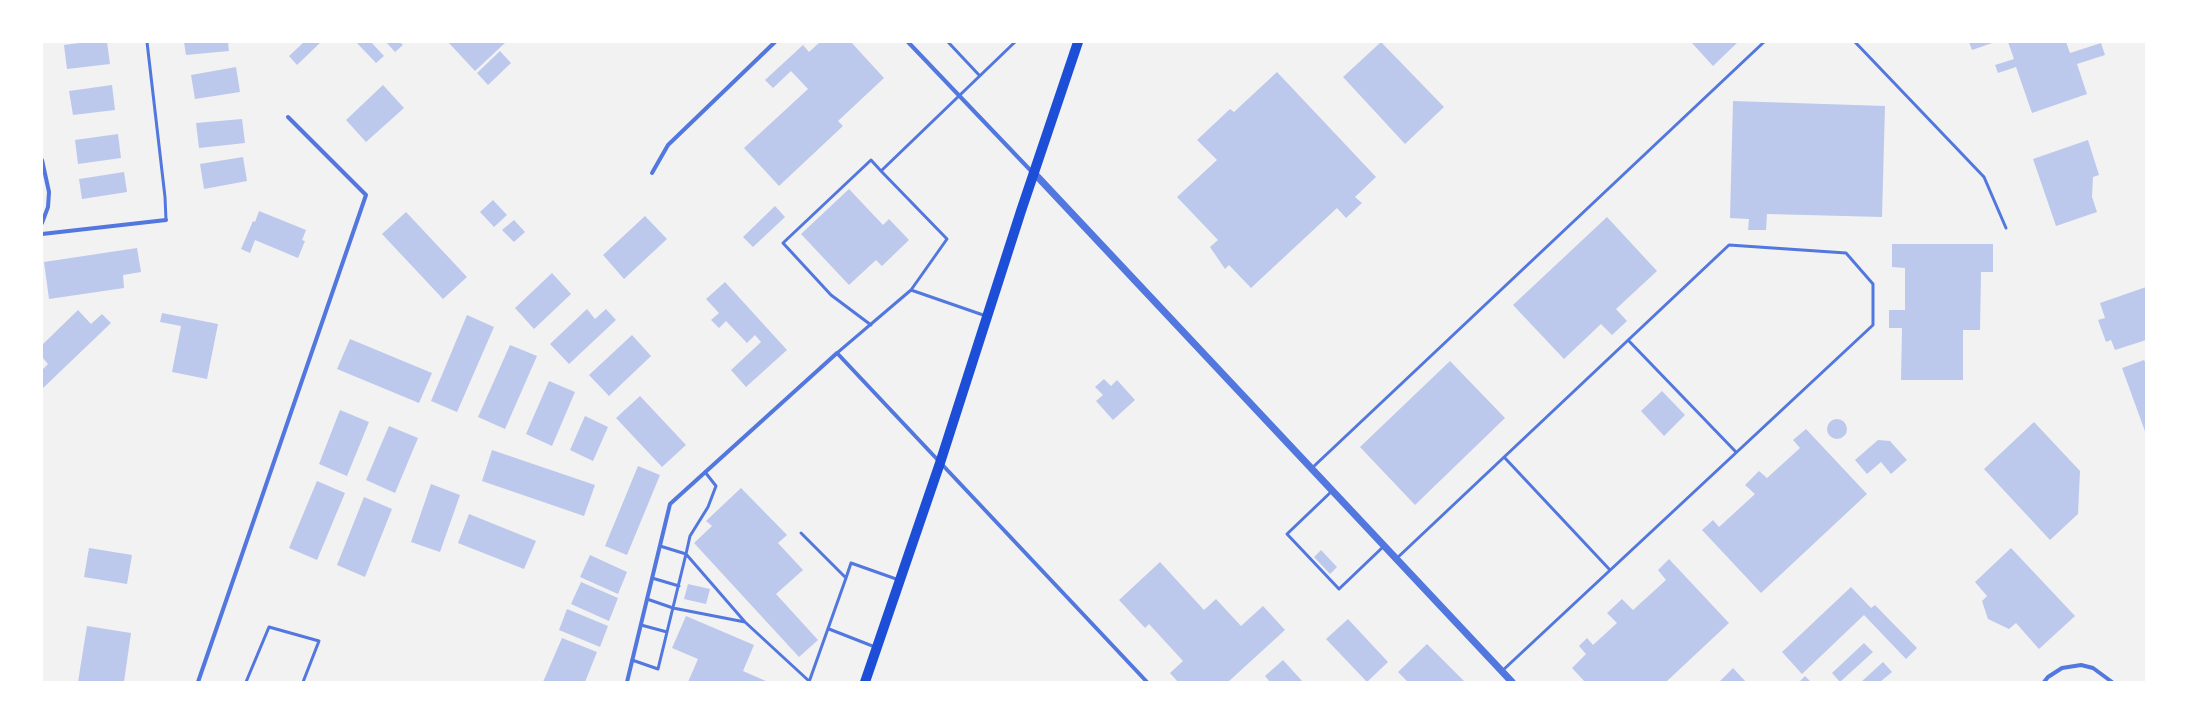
<!DOCTYPE html>
<html>
<head>
<meta charset="utf-8">
<style>
	body { margin:0 }
	#map { position:relative; width:2188px; height:724px; overflow:hidden; background:#f2f2f2; font-family:Raleway,sans-serif }
	canvas { display:block }
	.frame { position:absolute; inset:0; border:43px solid #fff; pointer-events:none }
</style>
</head>
<body>
<div id="map">
<canvas width="2188" height="724"></canvas>
<div class="frame"></div>
</div>
<script>
const c = document.querySelector('canvas').getContext('2d');
c.lineJoin = 'round';
function fillPath(path, color) {
  c.fillStyle = color;
  c.fill(path, 'evenodd');
}
function poly(rows) {
  const path = new Path2D();
  for (const r of rows) {
    if (r.length === 3) {
      path.moveTo(r[0] + r[2], r[1]);
      path.arc(r[0], r[1], r[2], 0, 2 * Math.PI);
      continue;
    }
    path.moveTo(r[0], r[1]);
    for (let i = 2; i < r.length; i += 2) path.lineTo(r[i], r[i + 1]);
  }
  return path;
}
function trace(path, color, width, dash) {
  c.strokeStyle = color;
  c.lineWidth = width;
  c.lineCap = dash ? 'butt' : 'round';
  c.setLineDash(dash || []);
  c.stroke(path);
}
const building = poly([
	[87,42,107,42,110,64,67,69,64,45],
	[184,42,228,42,229,51,186,55],
	[304,42,321,42,297,65,289,56],
	[356,42,371,42,384,56,376,63],
	[386,42,400,42,403,45,395,52],
	[448,42,506,42,475,71],
	[820,42,851,42,884,78,838,121,843,126,779,186,744,148,808,89,791,71,773,88,765,80,803,45,809,52],
	[1381,42,1444,107,1405,144,1343,77],
	[1691,42,1738,42,1713,66],
	[1969,42,1995,42,1972,50],
	[2008,42,2066,42,2070,53,2101,43,2105,55,2077,64,2087,94,2032,113,2016,67,1998,73,1995,65,2014,59],
	[500,51,511,63,488,85,477,73],
	[236,67,240,92,195,99,191,75],
	[1277,72,1376,177,1355,197,1362,203,1346,218,1337,208,1251,288,1229,265,1225,269,1210,247,1218,240,1177,197,1217,160,1197,140,1230,109,1234,112],
	[112,85,115,110,73,115,69,91],
	[383,85,404,108,366,142,346,120],
	[1733,101,1885,106,1882,217,1767,214,1766,230,1748,230,1749,219,1730,218],
	[242,119,245,143,199,148,196,123],
	[118,134,121,158,78,164,75,140],
	[2088,140,2099,175,2093,177,2092,197,2097,212,2056,226,2033,159],
	[243,157,247,181,204,189,200,164],
	[124,172,127,192,82,199,79,179],
	[849,189,883,225,889,219,909,240,882,266,876,260,849,285,801,234],
	[493,200,507,215,494,227,480,212],
	[775,206,785,217,753,247,743,237],
	[259,211,306,230,302,240,305,241,298,258,255,240,250,253,241,249,253,221,255,222],
	[406,212,467,277,443,299,382,234],
	[645,216,667,239,624,279,603,255],
	[1607,217,1657,271,1616,309,1627,321,1612,335,1601,324,1564,359,1513,305],
	[514,220,525,232,514,242,502,230],
	[1892,244,1993,244,1993,272,1981,272,1980,330,1963,330,1963,380,1901,380,1902,328,1889,328,1889,310,1905,310,1905,268,1892,267],
	[137,248,141,272,123,275,124,288,49,299,44,262],
	[552,273,571,294,534,329,515,308],
	[725,282,787,350,746,387,731,370,761,342,755,335,747,343,726,321,719,328,711,320,719,313,706,299],
	[2146,287,2146,340,2115,350,2111,340,2106,342,2098,320,2105,318,2100,303],
	[587,309,595,319,606,309,616,320,569,364,550,344],
	[78,310,91,324,102,314,111,323,42,389,42,370,48,364,42,357,42,345],
	[162,313,218,324,207,379,172,372,181,326,160,322],
	[467,315,494,327,457,412,431,401],
	[632,335,651,356,609,396,589,375],
	[350,339,432,373,419,403,337,369],
	[510,345,537,356,505,429,478,417],
	[2144,360,2146,364,2146,434,2122,368],
	[1450,361,1505,418,1415,505,1360,447],
	[1104,379,1111,386,1117,380,1135,400,1113,420,1096,401,1103,395,1095,387],
	[549,381,575,392,552,446,526,434],
	[1662,391,1685,415,1664,436,1641,411],
	[640,396,686,445,662,467,616,418],
	[340,410,369,422,347,476,319,464],
	[585,416,608,427,593,461,570,450],
	[1837,429,10],
	[2034,422,2080,471,2078,514,2050,540,1984,469],
	[389,426,418,438,395,493,366,480],
	[1806,429,1867,494,1761,593,1702,530,1713,520,1719,527,1755,494,1745,485,1759,471,1767,478,1800,448,1793,440],
	[1878,440,1890,441,1907,460,1891,474,1881,462,1867,474,1855,460],
	[492,450,595,485,584,516,482,481],
	[638,466,660,475,627,555,605,546],
	[317,481,345,493,317,560,289,548],
	[431,484,460,495,440,552,411,542],
	[741,488,787,535,778,543,803,570,776,594,818,640,799,657,694,543,712,526,706,521],
	[364,497,392,509,365,577,337,565],
	[469,514,536,541,524,569,458,543],
	[89,548,132,555,127,584,84,577],
	[2011,548,2075,616,2039,649,2016,623,2009,629,1988,619,1982,601,1987,596,1975,582],
	[1321,550,1337,567,1330,574,1314,557],
	[590,555,627,572,618,594,580,577],
	[1669,559,1729,623,1666,682,1585,682,1572,668,1586,654,1579,646,1587,638,1593,645,1617,623,1607,613,1622,599,1633,610,1666,580,1658,570],
	[1160,562,1204,610,1216,599,1241,626,1263,606,1285,630,1228,682,1178,682,1170,673,1183,661,1149,624,1145,628,1119,600],
	[581,582,618,598,609,621,571,604],
	[688,584,710,589,706,604,684,599],
	[1851,587,1871,608,1875,605,1917,648,1906,659,1864,615,1802,674,1782,652],
	[567,609,608,626,600,647,559,630],
	[686,616,754,645,743,671,768,682,688,682,698,659,672,648],
	[1348,619,1388,662,1367,682,1326,639],
	[87,626,131,633,124,682,78,682],
	[562,638,597,652,585,682,543,682],
	[1864,643,1873,652,1840,682,1832,673],
	[1427,644,1465,682,1408,682,1398,672],
	[1283,660,1303,682,1270,682,1265,676],
	[1883,662,1892,672,1880,682,1861,682],
	[1733,668,1746,682,1719,682],
	[1805,676,1811,682,1799,682]
]);
const service = poly([
	[147,42,165,197,166,220],
	[948,42,979,75],
	[1855,42,1984,177,2006,228],
	[986,316,911,290,947,239,881,171,1015,42],
	[871,325,831,295,783,243,871,160,881,171],
	[1628,340,1736,452],
	[837,353,911,290],
	[1504,457,1610,570],
	[1312,468,1764,42],
	[1332,491,1287,534,1339,589,1384,546],
	[801,533,846,578,809,682],
	[660,546,686,554,690,536,708,507,716,486,705,472],
	[1396,559,1729,245,1846,253,1873,284,1873,325,1502,671],
	[652,578,679,586],
	[846,578,851,563,899,580],
	[647,599,673,608,745,622],
	[641,625,667,632],
	[829,629,875,647],
	[632,660,658,669,686,554,745,622,809,681],
	[246,682,269,627,319,641,303,682]
]);
const minor = poly([
	[908,42,1033,173],
	[42,160,49,192,48,207,42,223],
	[652,173,668,145,775,42],
	[42,234,166,220],
	[198,682,366,195,288,117],
	[627,682,670,504,837,353,1147,682],
	[2044,682,2048,677,2062,668,2081,665,2093,668,2112,682]
]);
const tertiary = poly([
	[1034,173,1512,682]
]);
const primary = poly([
	[865,682,940,463,1021,211,1078,42]
]);
fillPath(building, '#bdc9ec');
trace(service, '#5277de', 3);
trace(minor, '#5277de', 4);
trace(tertiary, '#5277de', 7);
trace(primary, '#1d4ed8', 10);
</script>
</body>
</html>
